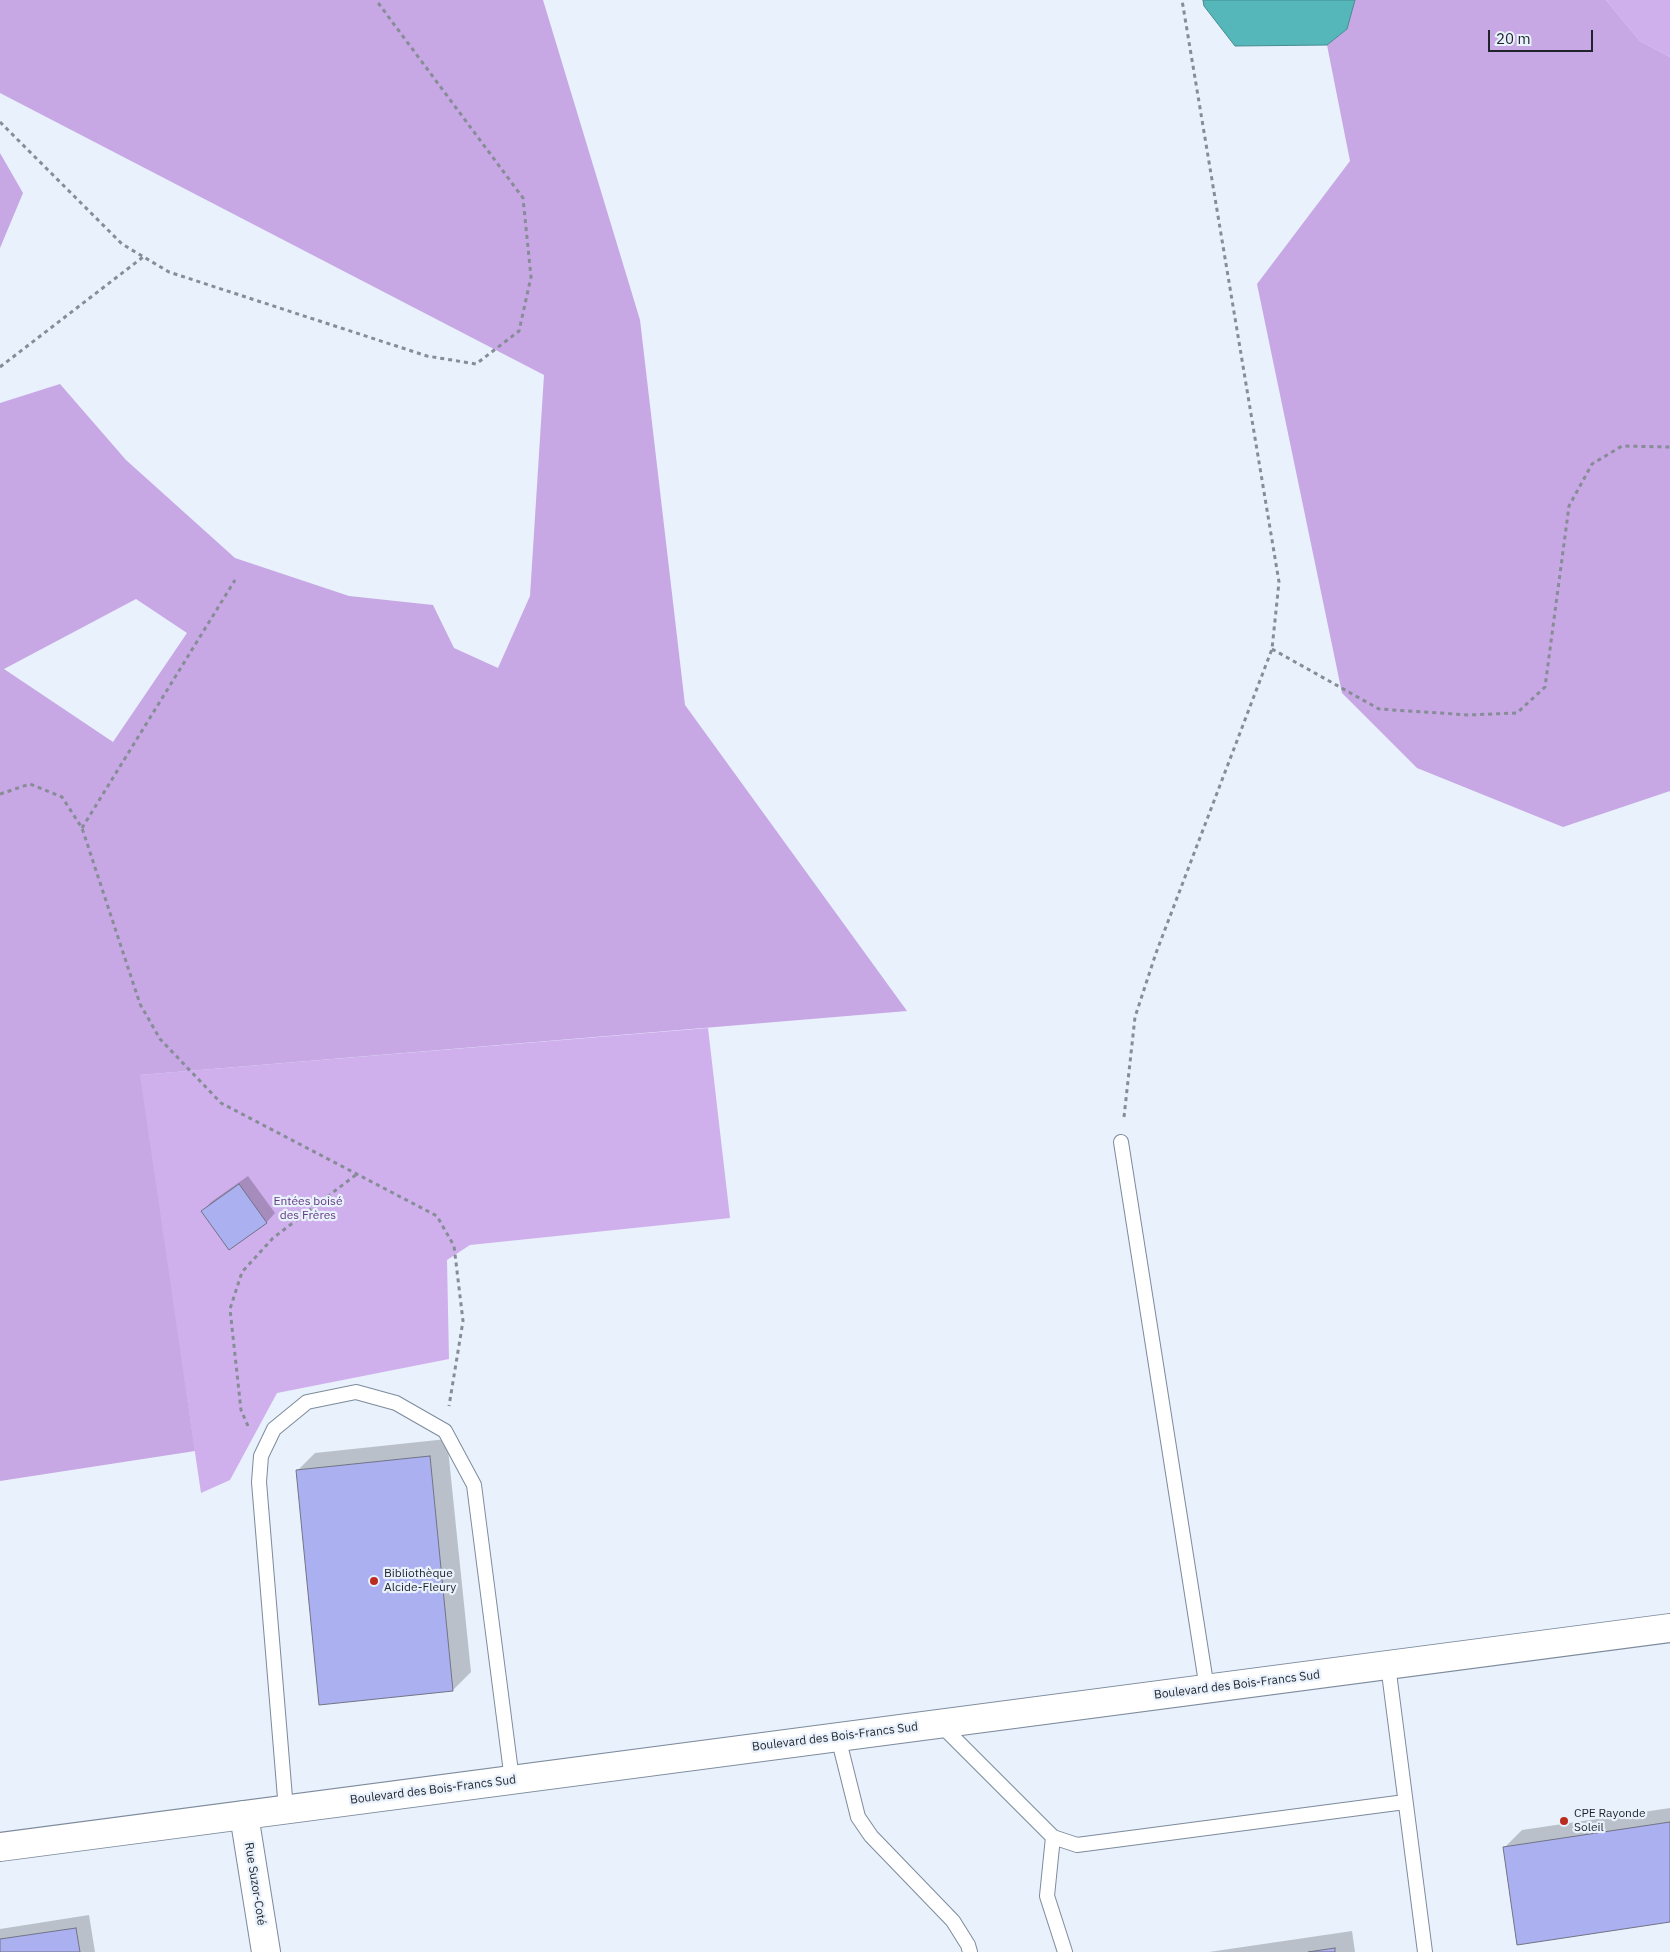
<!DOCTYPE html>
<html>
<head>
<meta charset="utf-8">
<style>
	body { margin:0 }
	#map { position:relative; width:1670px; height:1952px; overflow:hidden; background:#e8f1fc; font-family:"IBM Plex Sans",sans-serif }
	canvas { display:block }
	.scale { position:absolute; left:1488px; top:30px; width:105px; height:22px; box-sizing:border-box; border:2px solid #1f242b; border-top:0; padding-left:6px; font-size:15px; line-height:18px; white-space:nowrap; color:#1f242b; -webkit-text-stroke:4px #e8f1fc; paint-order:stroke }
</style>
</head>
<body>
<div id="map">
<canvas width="1670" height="1952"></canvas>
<div class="scale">20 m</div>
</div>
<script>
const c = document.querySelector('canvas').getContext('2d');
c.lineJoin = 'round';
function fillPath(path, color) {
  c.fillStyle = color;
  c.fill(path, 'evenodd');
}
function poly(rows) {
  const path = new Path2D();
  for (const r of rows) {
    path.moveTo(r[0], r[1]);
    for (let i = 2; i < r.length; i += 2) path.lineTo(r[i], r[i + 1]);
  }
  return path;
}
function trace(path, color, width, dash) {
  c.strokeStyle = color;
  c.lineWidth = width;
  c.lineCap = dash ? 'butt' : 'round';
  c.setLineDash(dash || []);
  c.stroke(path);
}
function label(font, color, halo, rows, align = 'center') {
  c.font = font + ' "IBM Plex Sans",sans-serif';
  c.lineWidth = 4.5;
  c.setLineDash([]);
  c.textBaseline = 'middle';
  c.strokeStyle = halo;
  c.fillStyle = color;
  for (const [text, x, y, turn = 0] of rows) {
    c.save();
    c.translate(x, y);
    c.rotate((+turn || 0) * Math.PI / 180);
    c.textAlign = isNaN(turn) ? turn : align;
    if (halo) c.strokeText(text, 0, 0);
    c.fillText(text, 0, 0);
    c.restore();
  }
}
const green = poly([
	[1606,0,1670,0,1670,57,1640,41],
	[708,1028,730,1218,470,1245,447,1260,449,1359,277,1393,230,1480,201,1493,139,1075]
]);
const forest = poly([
	[0,0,543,0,640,320,685,705,907,1011,140,1075,195,1451,0,1481,0,403,60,384,126,460,235,558,349,596,433,605,454,648,498,668,530,596,544,375,0,93],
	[136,599,187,633,113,742,4,669],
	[1355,0,1606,0,1640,41,1670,57,1670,791,1563,827,1417,768,1342,693,1257,284,1350,161,1327,45,1347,29],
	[0,153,23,193,0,248]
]);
const water = poly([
	[1203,0,1355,0,1347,29,1327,45,1235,46,1204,6,1203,0]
]);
const shadow = poly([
	[248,1176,275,1213,267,1222,230,1249,203,1211,211,1202],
	[447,1439,471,1672,453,1690,297,1471,315,1453],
	[1670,1808,1670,1921,1504,1848,1522,1830],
	[89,1915,95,1952,0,1952,0,1929],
	[1352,1931,1355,1952,1209,1952]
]);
const building = poly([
	[239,1184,267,1223,229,1250,201,1211,239,1184],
	[430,1456,453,1691,319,1705,296,1470,430,1456],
	[1670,1822,1670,1922,1517,1945,1503,1847,1670,1822],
	[76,1928,80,1952,0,1952,0,1939,76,1928],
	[1335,1948,1335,1952,1308,1952,1335,1948]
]);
const path = poly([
	[0,122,122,244,169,272,427,356,476,364,519,331,531,277,523,198,376,0],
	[0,367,143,257],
	[1272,649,1379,709,1469,715,1517,713,1545,687,1569,506,1592,464,1622,446,1670,447],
	[0,794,30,784,62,797,82,828,140,1004,160,1039,221,1103,437,1216,454,1246,463,1321,449,1406],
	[82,828,235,580],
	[1124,1117,1135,1017,1156,953,1272,649,1279,582,1182,0],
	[248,1426,241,1410,230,1309,242,1272,273,1238,357,1174]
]);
const lane = poly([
	[1121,1142,1207,1689],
	[1388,1665,1425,1952],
	[940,1724,1053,1837,1077,1845,1405,1802],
	[838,1737,858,1817,871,1836,953,1921,968,1945,970,1952],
	[286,1810,259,1482,261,1456,274,1429,307,1402,356,1392,396,1403,445,1431,474,1485,512,1780],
	[1053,1837,1047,1896,1065,1952]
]);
const street = poly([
	[244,1815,266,1952]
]);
const secondary = poly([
	[0,1847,1670,1628]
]);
const markers = [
	[374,1581,5,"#ba2d1e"],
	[1564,1821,5,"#ba2d1e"]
];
const parkNames = [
	["Entées boisé",308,1202],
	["des Frères",308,1216]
];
const poiNames = [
	["Bibliothèque",384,1574],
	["Alcide-Fleury",384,1588],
	["CPE Rayonde",1574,1814],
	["Soleil",1574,1828]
];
const streetNames = [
	["Boulevard des Bois-Francs Sud",1237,1685,-7],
	["Boulevard des Bois-Francs Sud",835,1737,-7],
	["Boulevard des Bois-Francs Sud",433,1790,-7],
	["Rue Suzor-Coté",255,1884,81]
];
fillPath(green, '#cfb0ec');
fillPath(forest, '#c7a7e4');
fillPath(water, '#55b7ba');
trace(water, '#458b8f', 1);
fillPath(shadow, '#0003');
fillPath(building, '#abb0f0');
trace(building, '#717386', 1);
trace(lane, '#7d8b9c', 16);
trace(street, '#7d8b9c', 30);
trace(secondary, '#7d8b9c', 30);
trace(path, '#868d96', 3, [4, 4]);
trace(lane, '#fff', 14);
trace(street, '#fff', 28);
trace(secondary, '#fff', 28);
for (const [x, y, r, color] of markers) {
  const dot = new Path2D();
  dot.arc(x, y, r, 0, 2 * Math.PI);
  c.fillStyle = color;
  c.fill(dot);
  trace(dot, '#e8f1fc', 2);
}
label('12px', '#633a82', '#e8f1fc', parkNames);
label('12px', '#1f242b', '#e8f1fc', poiNames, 'left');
label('12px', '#1f242b', '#e8f1fc', streetNames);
</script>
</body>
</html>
